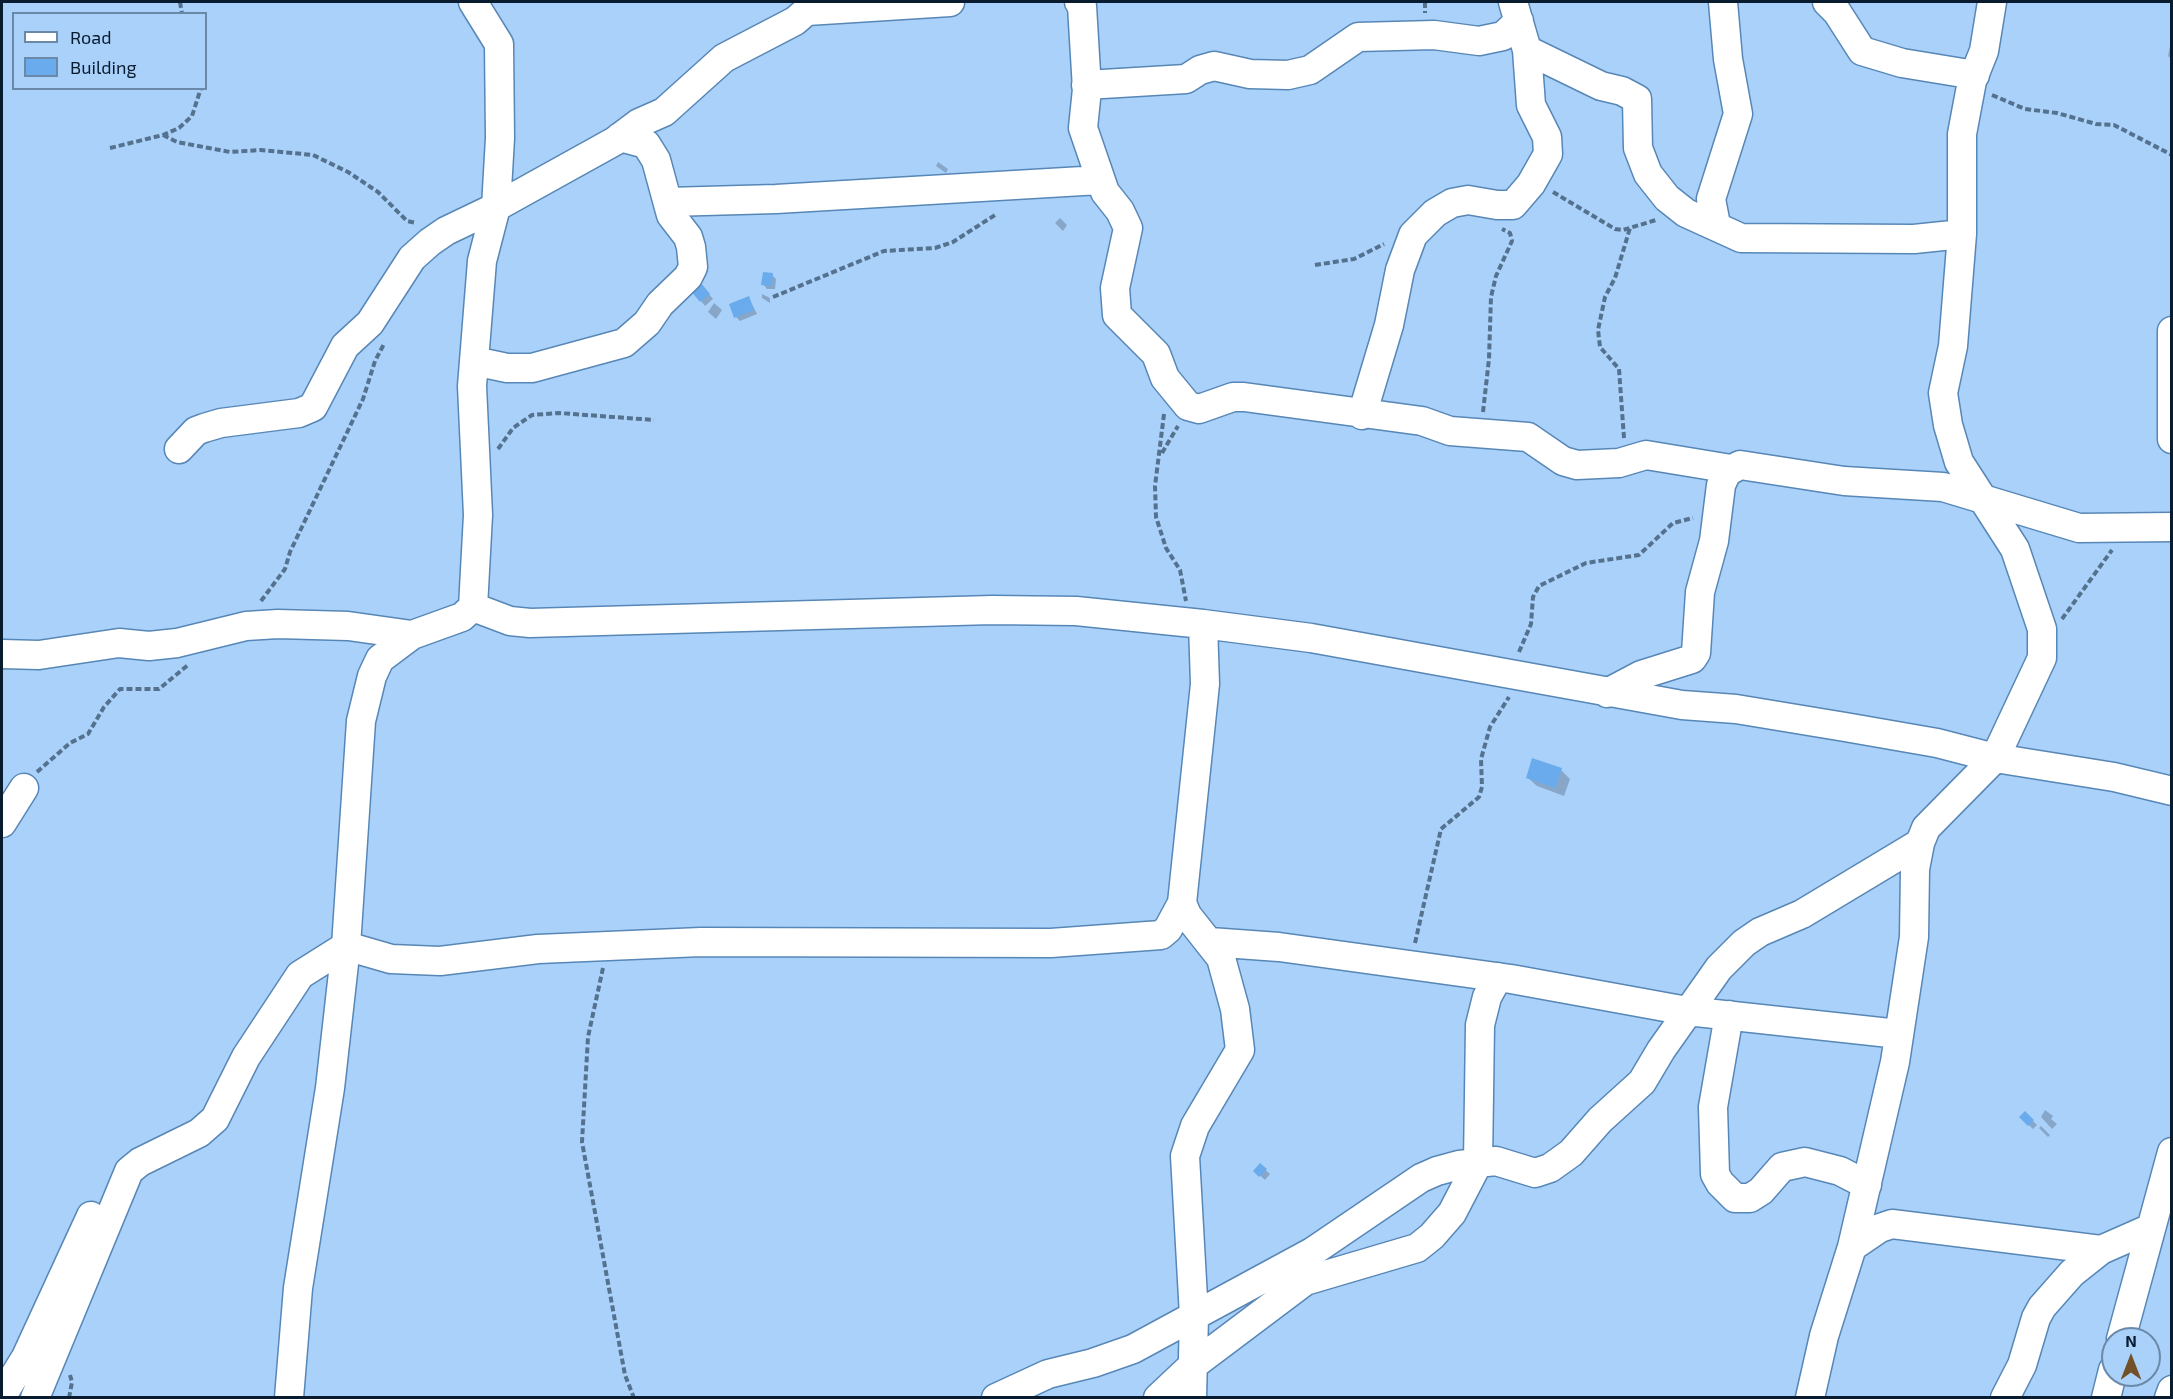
<!DOCTYPE html>
<html>
<head>
<meta charset="utf-8">
<style>
	body { margin:0 }
	#map { position:relative; width:2173px; height:1399px; overflow:hidden; background:#aad1fa; font-family:"Exo 2",sans-serif }
	canvas { display:block }
	.frame { position:absolute; inset:0; border:3px solid #091c2f; pointer-events:none }
	.legend { position:absolute; left:12px; top:12px; width:195px; height:78px; box-sizing:border-box; background:#aad1fa; border:2px solid #6a89a9; margin:0; padding:8px 10px; list-style:none; font-size:18px; color:#091c2f }
	.legend li { display:flex; align-items:center; gap:12px; height:30px }
	.legend b { width:30px; border:2px solid #6a89a9 }
	.north { position:absolute; left:2101px; top:1327px; width:60px; height:60px; box-sizing:border-box; background:#aad1fa; border:2px solid #6a89a9; border-radius:50%; rotate:0deg; font-size:16px; font-weight:700; line-height:24px; text-align:center; color:#091c2f }
	.north::after { content:''; display:block; margin:auto; width:21px; height:27px; background:#725128; clip-path:polygon(50% 0,100% 100%,50% 72%,0 100%) }
</style>
</head>
<body>
<div id="map">
<canvas width="2173" height="1399"></canvas>
<div class="frame"></div>
<ul class="legend">
<li><b style="height:8px;background:#fff"></b>Road</li>
<li><b style="height:16px;background:#69abec"></b>Building</li>
</ul>
<div class="north">N</div>
</div>
<script>
const c = document.querySelector('canvas').getContext('2d');
c.lineJoin = 'round';
function fillPath(path, color) {
  c.fillStyle = color;
  c.fill(path, 'evenodd');
}
function poly(rows) {
  const path = new Path2D();
  for (const r of rows) {
    path.moveTo(r[0], r[1]);
    for (let i = 2; i < r.length; i += 2) path.lineTo(r[i], r[i + 1]);
  }
  return path;
}
function trace(path, color, width, dash) {
  c.strokeStyle = color;
  c.lineWidth = width;
  c.lineCap = dash ? 'butt' : 'round';
  c.setLineDash(dash || []);
  c.stroke(path);
}
const shadow = poly([
	[2172,36,2172,60,2168,56],
	[938,162,948,169,946,173,936,166],
	[1060,218,1067,225,1063,231,1055,223],
	[772,275,776,279,775,289,767,289,763,284],
	[700,283,713,299,705,306,688,285],
	[762,294,770,298,770,303,762,298],
	[749,298,757,314,740,321,736,317],
	[714,303,722,310,716,319,708,312],
	[1561,770,1570,779,1564,796,1537,786,1527,777],
	[2045,1110,2053,1116,2051,1119,2057,1124,2052,1129,2041,1117],
	[2025,1113,2037,1125,2033,1129,2021,1117],
	[2041,1126,2050,1135,2048,1137,2039,1128],
	[1260,1165,1270,1174,1265,1180,1255,1171]
]);
const building = poly([
	[763,272,773,273,772,286,761,285],
	[696,277,710,294,700,302,686,285],
	[749,296,754,310,734,318,729,304],
	[1532,758,1562,768,1555,788,1526,778],
	[2025,1111,2034,1120,2028,1126,2019,1117],
	[1260,1163,1267,1169,1259,1177,1253,1171]
]);
const path = poly([
	[180,2,182,14],
	[1425,2,1425,13],
	[1992,95,2025,109,2057,113,2096,124,2114,125,2172,155],
	[163,135,177,142,230,152,261,150,313,155,348,172,378,192,407,221,416,223],
	[110,148,163,135,179,128,192,116,201,88],
	[1553,192,1615,229,1623,230,1656,220],
	[1315,265,1354,259,1384,244],
	[773,297,884,251,935,248,953,242,995,215],
	[1483,412,1489,359,1491,297,1496,276,1512,241,1510,233,1502,229],
	[1164,414,1155,486,1156,517,1166,548,1180,570,1186,601],
	[1624,438,1619,369,1600,347,1598,330,1605,297,1615,278,1630,228],
	[498,449,513,428,532,415,559,413,654,420],
	[1162,453,1178,426],
	[261,601,285,569,290,552,363,399,375,361,384,344],
	[2062,619,2112,550],
	[1519,652,1531,624,1533,597,1539,586,1586,563,1639,555,1673,523,1693,518],
	[37,772,70,743,88,734,104,707,120,689,159,689,188,665],
	[1415,943,1441,829,1479,797,1482,787,1481,759,1490,727,1509,697],
	[603,968,588,1037,582,1142,625,1375,634,1398],
	[69,1398,72,1382,70,1375]
]);
const minor = poly([
	[1079,2,1082,6,1087,89,1083,128,1105,192,1120,211,1128,228,1115,288,1117,315,1156,354,1165,378,1188,406,1199,409,1233,397,1244,397,1422,421,1450,431,1528,437,1563,461,1577,465,1619,463,1646,455,1731,469],
	[1827,2,1837,12,1862,51,1902,63,1975,75],
	[807,11,950,2],
	[1527,50,1601,86,1622,91,1637,99,1638,148,1648,174,1667,198,1686,213,1741,238,1914,239,1962,234],
	[1086,85,1186,79,1200,70,1214,66,1250,74,1288,75,1310,70,1358,37,1434,35,1479,41,1503,36,1519,21],
	[668,202,776,199,1100,180],
	[1716,225,1711,199,1738,114,1728,59,1723,2],
	[2172,331,2172,439],
	[474,361,507,368,532,368,624,343,647,323,660,304,688,277,693,267,691,247,688,237,671,215,656,160,646,144,620,137],
	[1362,415,1389,325,1400,270,1413,235,1435,213,1452,203,1468,200,1497,205,1513,205,1531,184,1548,154,1547,137,1531,105,1527,50,1513,2],
	[179,449,196,431,204,428,221,423,299,413,313,407,345,346,370,323,412,258,430,242,446,231,496,207,615,141,639,123,664,112,724,58,795,21,817,2],
	[473,607,510,621,530,623,992,610,1076,611,1203,624,1311,638,1682,705,1736,709,1845,727,1937,743,1995,758,2114,777,2172,791],
	[2,654,39,655,119,643,149,646,177,643,246,626,278,624,348,626,412,635],
	[1607,693,1641,675,1692,659,1696,653,1700,592,1714,541,1721,485,1727,472,1740,465,1844,481,1943,487,2079,528,2172,527],
	[2,823,24,788],
	[1210,942,1279,947,1511,979,1687,1011,1899,1034],
	[1729,1015,1713,1107,1715,1174,1720,1183,1735,1198,1750,1198,1761,1191,1782,1167,1805,1162,1840,1171,1867,1185],
	[1852,1247,1880,1228,1892,1224,2101,1250],
	[2121,1339,2172,1152],
	[2,1396,26,1357,91,1216],
	[35,1398,129,1171,140,1162,199,1133,215,1119,246,1057,300,975,346,946,391,959,440,961,538,949,701,942,1051,943,1161,935,1168,929,1182,903],
	[289,1398,298,1288,330,1088,346,946,361,721,372,676,380,659,412,635,462,617,473,607,478,515,472,386,482,261,496,207,500,138,499,44,473,2],
	[996,1398,1048,1374,1093,1363,1133,1349,1312,1252,1421,1178,1437,1171,1459,1165,1496,1161,1535,1173,1550,1168,1571,1153,1600,1120,1642,1082,1661,1050,1719,968,1744,943,1760,932,1802,914,1920,843],
	[1158,1398,1192,1366,1305,1281,1417,1248,1432,1236,1452,1213,1478,1163,1480,1025,1487,997,1498,977],
	[1192,1398,1194,1316,1185,1156,1195,1126,1240,1050,1235,1009,1221,958,1187,915,1182,903,1205,684,1203,624],
	[1810,1398,1824,1336,1852,1247,1895,1062,1914,937,1915,869,1920,843,1926,828,1995,758,2042,658,2042,629,2015,549,1959,462,1948,425,1943,393,1953,346,1962,234,1962,134,1972,81,1984,51,1992,2],
	[2005,1398,2022,1365,2036,1318,2042,1307,2072,1273,2101,1250,2151,1228],
	[2106,1398,2113,1370],
	[2169,1398,2172,1390]
]);
fillPath(shadow, '#0003');
fillPath(building, '#69abec');
trace(minor, '#5787b6', 31);
trace(path, '#54718e', 4, [6, 3]);
trace(minor, '#fff', 28);
</script>
</body>
</html>
